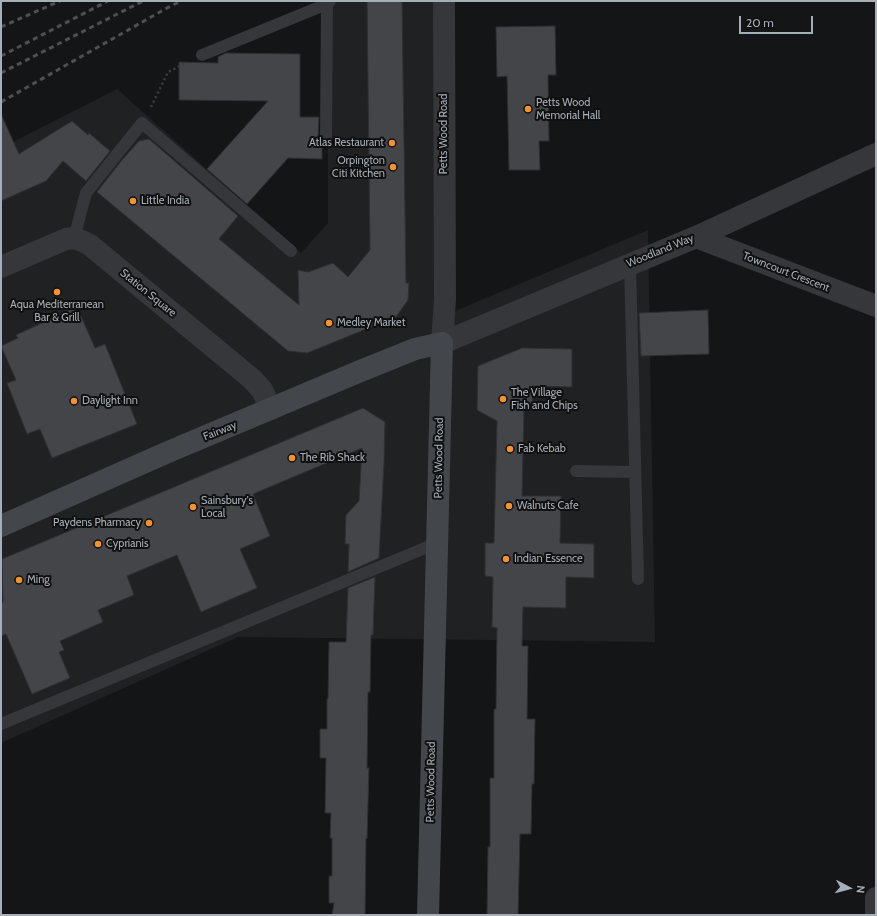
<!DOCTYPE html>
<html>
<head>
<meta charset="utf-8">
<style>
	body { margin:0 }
	#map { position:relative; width:877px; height:916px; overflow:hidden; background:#141516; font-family:Cabin,sans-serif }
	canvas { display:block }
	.frame { position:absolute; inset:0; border:2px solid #a6aeb7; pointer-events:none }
	.north { position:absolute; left:829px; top:868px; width:40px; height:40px; -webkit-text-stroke:3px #101011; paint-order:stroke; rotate:96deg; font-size:11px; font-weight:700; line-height:16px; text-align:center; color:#a6aeb7 }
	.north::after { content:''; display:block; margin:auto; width:14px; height:18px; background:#a6aeb7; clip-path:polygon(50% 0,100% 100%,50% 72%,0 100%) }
	.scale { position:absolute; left:739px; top:16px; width:74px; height:18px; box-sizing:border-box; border:2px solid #a6aeb7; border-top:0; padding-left:5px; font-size:12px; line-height:14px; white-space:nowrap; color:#a6aeb7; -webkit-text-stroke:3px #101011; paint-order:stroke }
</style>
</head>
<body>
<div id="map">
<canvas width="877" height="916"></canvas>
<div class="frame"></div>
<div class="north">N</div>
<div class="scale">20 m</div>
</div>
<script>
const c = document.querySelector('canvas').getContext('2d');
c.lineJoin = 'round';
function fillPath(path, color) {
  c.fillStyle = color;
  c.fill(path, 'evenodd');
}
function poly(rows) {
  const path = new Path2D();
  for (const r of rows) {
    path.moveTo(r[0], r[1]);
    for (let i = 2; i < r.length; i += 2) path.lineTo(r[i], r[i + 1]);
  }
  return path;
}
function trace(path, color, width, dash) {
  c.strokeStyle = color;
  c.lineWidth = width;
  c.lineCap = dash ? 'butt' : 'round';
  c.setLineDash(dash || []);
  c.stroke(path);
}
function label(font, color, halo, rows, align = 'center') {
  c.font = font + ' Cabin,sans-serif';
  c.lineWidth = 4;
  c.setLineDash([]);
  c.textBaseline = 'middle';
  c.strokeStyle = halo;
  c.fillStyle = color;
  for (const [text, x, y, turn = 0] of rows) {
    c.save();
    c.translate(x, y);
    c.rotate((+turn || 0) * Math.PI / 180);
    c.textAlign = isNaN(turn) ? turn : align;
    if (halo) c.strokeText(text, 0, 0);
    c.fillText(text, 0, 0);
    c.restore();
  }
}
const built = poly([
	[328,1,435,1,443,316,648,230,655,642,238,637,1,743,1,148,13,142,117,89,301,253,328,223]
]);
const building = poly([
	[367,1,402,1,406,283,409,283,408,300,396,317,307,353,288,351,97,192,122,160,139,141,149,139,238,216,219,239,299,305,298,270,308,272,333,263,348,277,370,250,367,1],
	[555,26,556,75,548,75,549,141,539,141,540,170,509,170,507,76,497,77,496,27,555,26],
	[226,53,300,54,300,117,319,117,318,138,320,142,322,144,322,159,288,158,247,204,207,169,268,101,179,100,179,62,218,63,218,57,226,53],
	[1,114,19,154,72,121,88,135,89,133,110,151,86,181,63,161,46,181,1,201,1,114],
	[77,307,95,348,105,344,137,424,52,458,40,429,27,434,7,383,16,380,1,346,18,338,16,335,77,307],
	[708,310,709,354,641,356,639,313,708,310],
	[522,348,572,349,572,387,532,386,533,409,524,409,522,496,561,496,560,543,594,544,594,578,566,577,566,608,523,607,522,646,528,646,527,719,535,719,534,784,532,784,531,834,520,834,518,915,487,915,488,847,490,847,490,778,494,778,494,709,496,709,497,628,492,627,493,577,485,576,485,543,494,543,497,421,477,410,478,366,522,348],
	[363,408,385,422,384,463,379,558,348,572,349,544,345,544,346,515,359,501,362,448,253,494,270,536,240,549,257,588,201,612,177,555,127,576,134,595,98,610,103,622,60,641,64,650,59,652,70,678,32,694,6,634,1,636,1,603,3,602,2,559,363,408],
	[375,577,373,635,371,635,370,692,368,692,367,768,369,768,367,839,366,838,365,915,332,915,334,903,329,903,329,876,332,876,332,838,330,838,331,813,325,813,326,758,320,758,320,729,327,729,327,699,328,699,329,642,346,642,348,588,375,577]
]);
const path = poly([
	[151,107,168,72,186,63]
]);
const lane = poly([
	[202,55,327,4,330,1],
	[326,138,327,4],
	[74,238,86,193,142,123,291,251],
	[630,264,638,579],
	[576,471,635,472],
	[1,724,437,543]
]);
const street = poly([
	[444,1,445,299,442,343,696,237,876,154],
	[696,237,876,306],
	[1,267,66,239,74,238,82,241,90,245,252,379,262,390,271,409],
	[876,915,876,898]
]);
const secondary = poly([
	[1,526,168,452,358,372,415,349,442,343,428,915]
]);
const rail = poly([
	[1,27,60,1],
	[1,56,108,1],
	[1,73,143,1],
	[1,102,167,8,181,1]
]);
const markers = [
	[528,109,4,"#f4922f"],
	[392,143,4,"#f4922f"],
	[393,167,4,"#f4922f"],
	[133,201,4,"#f4922f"],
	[57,292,4,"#f4922f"],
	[329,323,4,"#f4922f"],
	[503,399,4,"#f4922f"],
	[74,401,4,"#f4922f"],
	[510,449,4,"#f4922f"],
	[292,458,4,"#f4922f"],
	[509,506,4,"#f4922f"],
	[193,507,4,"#f4922f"],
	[149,523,4,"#f4922f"],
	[98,544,4,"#f4922f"],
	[506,559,4,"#f4922f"],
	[19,580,4,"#f4922f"]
];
const poiNames = [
	["Petts Wood",536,103],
	["Memorial Hall",536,116],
	["Atlas Restaurant",384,143,"right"],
	["Orpington",385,161,"right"],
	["Citi Kitchen",385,174,"right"],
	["Little India",141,201],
	["Aqua Mediterranean",57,305,"center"],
	["Bar & Grill",57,318,"center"],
	["Medley Market",337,323],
	["The Village",511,393],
	["Fish and Chips",511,406],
	["Daylight Inn",82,401],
	["Fab Kebab",518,449],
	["The Rib Shack",300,458],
	["Sainsbury's",201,501],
	["Local",201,514],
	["Walnuts Cafe",517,506],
	["Paydens Pharmacy",141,523,"right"],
	["Cyprianis",106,544],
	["Indian Essence",514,559],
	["Ming",27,580]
];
const streetNames = [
	["Petts Wood Road",444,134,-90],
	["Woodland Way",660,251,-22],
	["Towncourt Crescent",786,272,21],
	["Station Square",148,293,39],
	["Fairway",220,431,-22],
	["Petts Wood Road",439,458,-89],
	["Petts Wood Road",431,782,-89]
];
fillPath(built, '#202123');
fillPath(building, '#434549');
trace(building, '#2e2f32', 1);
trace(path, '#3b3f42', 2.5, [2, 3]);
trace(lane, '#35373b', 12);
trace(street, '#35373b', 22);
trace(secondary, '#43474b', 22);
trace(rail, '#4c5054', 3, [5, 4]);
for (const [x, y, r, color] of markers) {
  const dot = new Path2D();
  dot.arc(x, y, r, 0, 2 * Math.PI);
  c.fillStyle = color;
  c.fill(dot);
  trace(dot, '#101011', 1.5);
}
label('11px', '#a6aeb7', '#101011', poiNames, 'left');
label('11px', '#a6aeb7', '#101011', streetNames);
</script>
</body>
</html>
